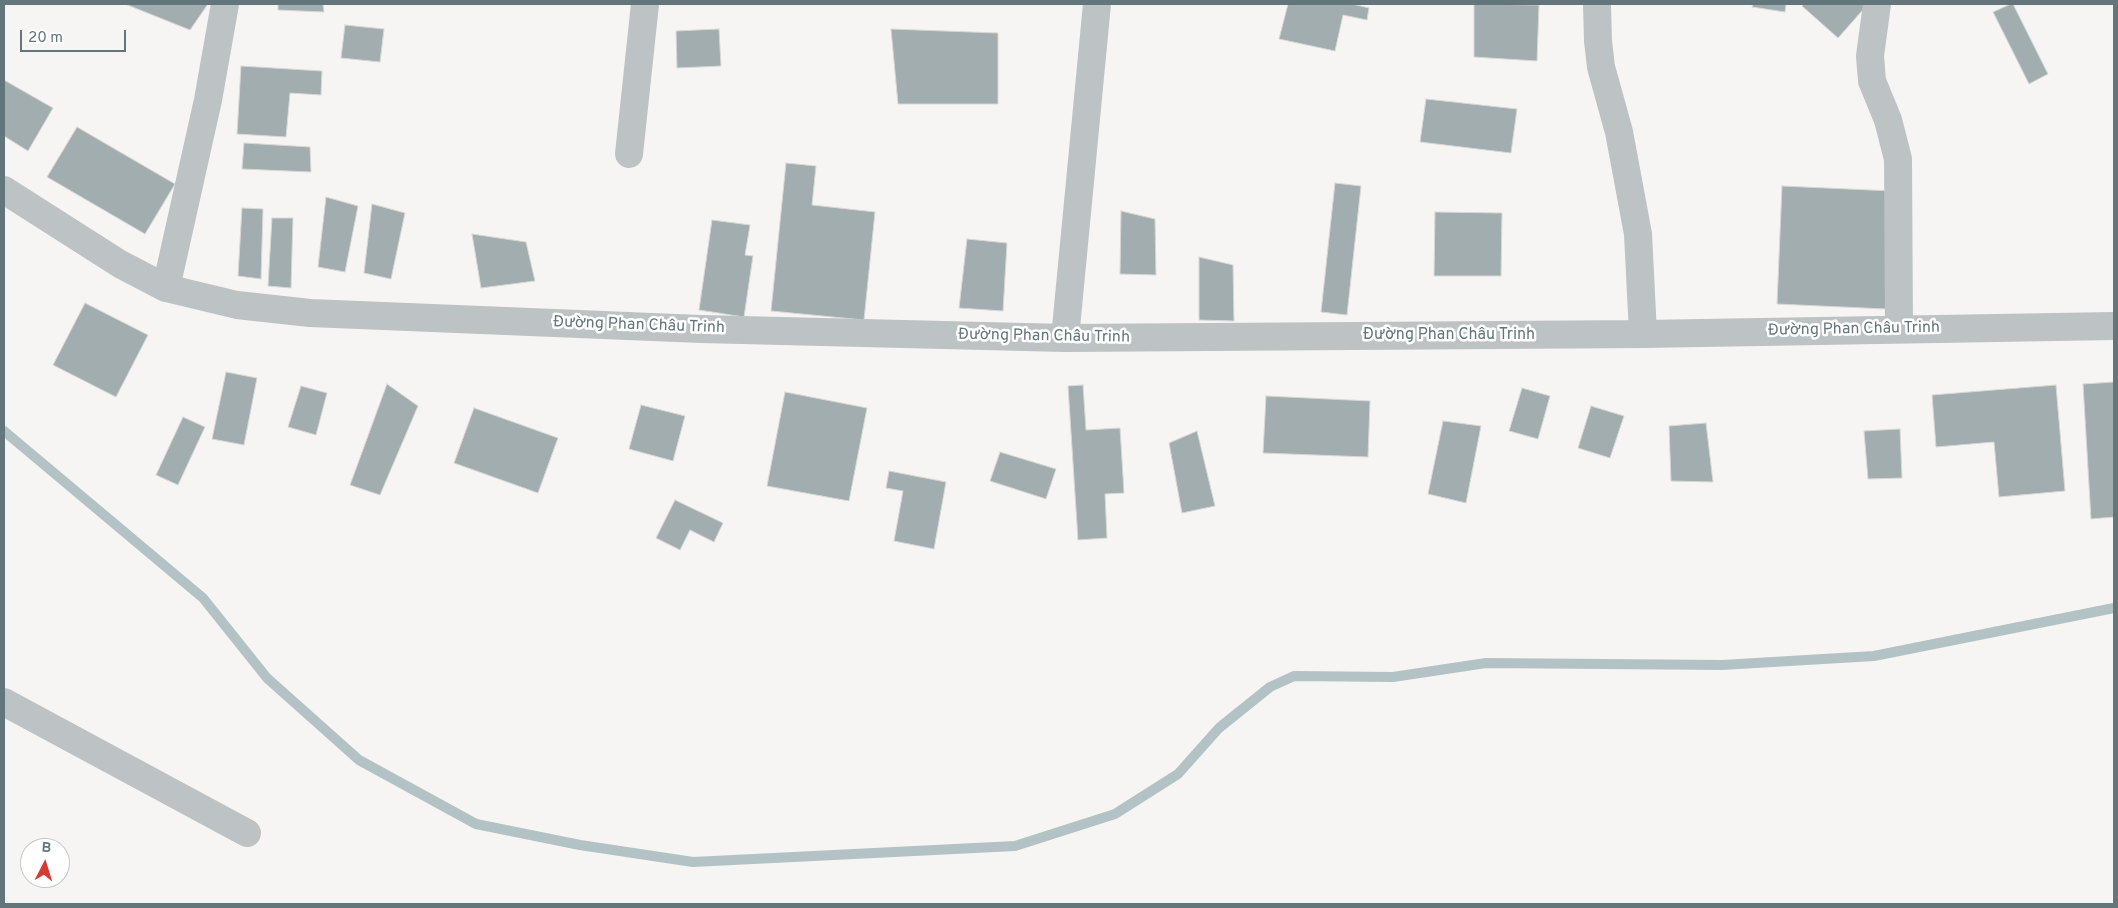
<!DOCTYPE html>
<html>
<head>
<meta charset="utf-8">
<style>
	body { margin:0 }
	#map { position:relative; width:2118px; height:908px; overflow:hidden; background:#f6f5f3; font-family:Overpass,sans-serif }
	canvas { display:block }
	.frame { position:absolute; inset:0; border:5px solid #63767b; pointer-events:none }
	.north { position:absolute; left:20px; top:838px; width:50px; height:50px; box-sizing:border-box; background:#fff; border:1px solid #c1c8ca; border-radius:50%; rotate:5deg; font-size:14px; font-weight:700; line-height:20px; text-align:center; color:#63767b }
	.north::after { content:''; display:block; margin:auto; width:18px; height:22px; background:#d53a33; clip-path:polygon(50% 0,100% 100%,50% 72%,0 100%) }
	.scale { position:absolute; left:20px; top:30px; width:106px; height:22px; box-sizing:border-box; border:2px solid #63767b; border-top:0; padding-left:6px; font-size:15px; line-height:18px; white-space:nowrap; color:#63767b; -webkit-text-stroke:4px #fff; paint-order:stroke }
</style>
</head>
<body>
<div id="map">
<canvas width="2118" height="908"></canvas>
<div class="frame"></div>
<div class="north">B</div>
<div class="scale">20 m</div>
</div>
<script>
const c = document.querySelector('canvas').getContext('2d');
c.lineJoin = 'round';
function poly(rows) {
  const path = new Path2D();
  for (const r of rows) {
    path.moveTo(r[0], r[1]);
    for (let i = 2; i < r.length; i += 2) path.lineTo(r[i], r[i + 1]);
  }
  return path;
}
function trace(path, color, width, dash) {
  c.strokeStyle = color;
  c.lineWidth = width;
  c.lineCap = dash ? 'butt' : 'round';
  c.setLineDash(dash || []);
  c.stroke(path);
}
function fillPath(path, color) {
  c.fillStyle = color;
  c.fill(path, 'evenodd');
}
function label(font, color, halo, rows, align = 'center') {
  c.font = font + ' Overpass,sans-serif';
  c.lineWidth = 5;
  c.setLineDash([]);
  c.textBaseline = 'middle';
  c.strokeStyle = halo;
  c.fillStyle = color;
  for (const [text, x, y, turn = 0] of rows) {
    c.save();
    c.translate(x, y);
    c.rotate((+turn || 0) * Math.PI / 180);
    c.textAlign = isNaN(turn) ? turn : align;
    if (halo) c.strokeText(text, 0, 0);
    c.fillText(text, 0, 0);
    c.restore();
  }
}
const stream = poly([
	[4,431,203,598,267,678,359,760,476,824,580,845,693,862,1015,846,1115,814,1178,774,1219,728,1270,687,1294,676,1393,677,1486,663,1722,665,1874,656,2114,608]
]);
const building = poly([
	[125,4,208,4,190,30,125,4],
	[278,4,323,4,324,12,278,10,278,4],
	[1288,4,1352,4,1369,8,1367,20,1343,15,1335,51,1279,39,1288,4],
	[1474,4,1539,5,1537,61,1474,57,1474,4],
	[1753,4,1786,4,1785,12,1752,7,1753,4],
	[1804,4,1868,4,1838,38,1802,6,1804,4],
	[2011,4,2013,4,2048,74,2029,84,1993,12,2011,4],
	[345,25,384,29,380,62,341,58,345,25],
	[719,29,721,66,677,68,676,31,719,29],
	[891,29,998,33,998,104,898,104,891,29],
	[241,66,322,71,321,95,290,93,286,137,237,134,241,66],
	[4,80,53,108,28,151,4,136,4,80],
	[1426,99,1517,109,1511,153,1420,142,1426,99],
	[77,127,175,184,145,234,47,177,77,127],
	[244,143,310,147,311,172,242,169,244,143],
	[786,163,816,166,812,205,875,212,864,320,771,311,786,163],
	[1335,183,1361,186,1347,315,1321,312,1335,183],
	[1782,186,1892,191,1886,309,1777,304,1782,186],
	[326,197,358,206,345,272,318,267,326,197],
	[372,204,405,213,391,279,364,273,372,204],
	[242,208,263,209,261,279,238,276,242,208],
	[1121,211,1155,219,1156,275,1120,274,1121,211],
	[1435,212,1502,213,1501,276,1434,276,1435,212],
	[272,218,293,218,291,288,268,286,272,218],
	[712,220,750,225,745,255,753,256,744,317,699,310,712,220],
	[472,234,526,242,535,281,481,288,472,234],
	[967,239,1007,243,1003,311,959,308,967,239],
	[1199,257,1233,265,1234,321,1199,320,1199,257],
	[85,303,148,335,116,397,53,365,85,303],
	[226,372,257,378,244,445,212,439,226,372],
	[2114,382,2114,517,2091,519,2083,384,2114,382],
	[387,384,418,406,380,495,350,485,387,384],
	[1083,385,1086,430,1120,428,1124,493,1105,494,1107,538,1078,540,1068,386,1083,385],
	[2056,385,2065,491,1999,497,1994,442,1936,447,1932,395,2056,385],
	[301,386,327,393,316,435,288,427,301,386],
	[1522,388,1550,396,1538,439,1509,431,1522,388],
	[785,392,867,408,849,501,767,486,785,392],
	[1266,396,1370,401,1368,457,1263,453,1266,396],
	[641,405,685,416,673,461,629,449,641,405],
	[1591,406,1624,416,1610,458,1578,448,1591,406],
	[474,408,558,438,538,493,454,463,474,408],
	[183,417,205,427,178,485,156,475,183,417],
	[1443,421,1481,426,1466,503,1428,494,1443,421],
	[1706,423,1713,482,1671,481,1669,426,1706,423],
	[1900,429,1902,478,1868,479,1864,431,1900,429],
	[1197,431,1215,506,1182,513,1169,443,1197,431],
	[1000,452,1056,469,1046,499,990,481,1000,452],
	[889,471,946,482,934,549,894,541,903,491,886,488,889,471],
	[675,500,723,523,714,542,690,530,680,550,656,538,675,500]
]);
const street = poly([
	[1597,4,1598,41,1601,67,1619,132,1638,234,1643,334],
	[1877,4,1870,56,1872,81,1888,120,1898,159,1899,329],
	[629,154,645,4],
	[4,190,120,264,166,288,237,305,310,313,701,329,1065,338,1643,334,2114,326],
	[166,288,208,100,225,4],
	[1065,338,1097,4],
	[4,702,247,833]
]);
const streetNames = [
	["Đường Phan Châu Trinh",639,326,2],
	["Đường Phan Châu Trinh",1854,330,-1],
	["Đường Phan Châu Trinh",1449,336],
	["Đường Phan Châu Trinh",1044,337,1]
];
trace(stream, '#b3c2c4', 10);
fillPath(building, '#a2adaf');
trace(building, '#d7d7d5', 1);
trace(street, '#bdc2c4', 28);
label('16px', '#63767b', '#fff', streetNames);
</script>
</body>
</html>
